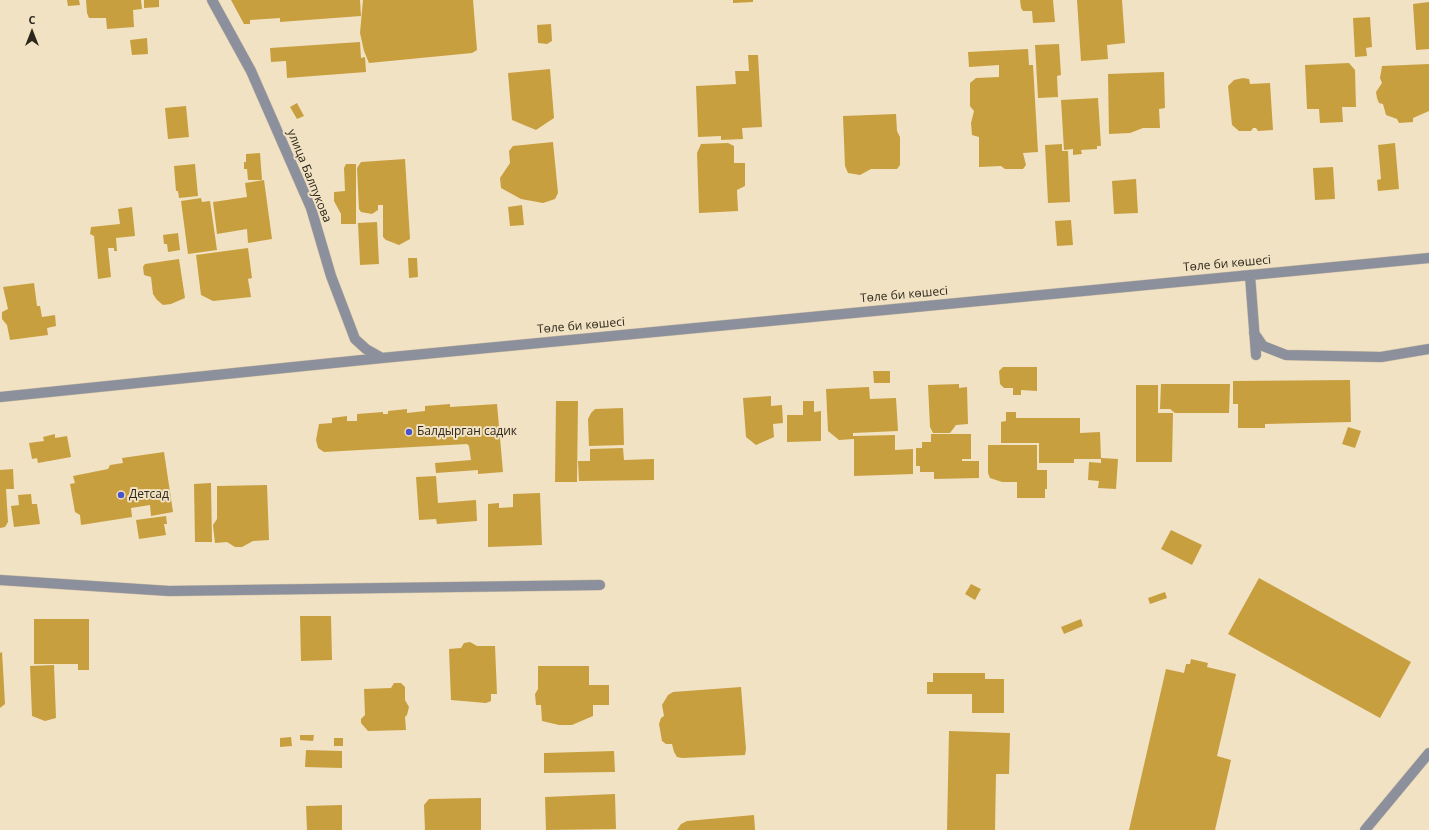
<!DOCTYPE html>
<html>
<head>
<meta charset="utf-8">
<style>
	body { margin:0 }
	#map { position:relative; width:1429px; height:830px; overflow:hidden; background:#f1e2c3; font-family:"Open Sans",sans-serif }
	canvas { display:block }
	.north { position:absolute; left:12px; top:12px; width:40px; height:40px; -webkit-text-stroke:3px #f1e2c3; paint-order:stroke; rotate:0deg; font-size:11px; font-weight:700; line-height:16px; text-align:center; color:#2c261b }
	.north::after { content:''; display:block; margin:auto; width:14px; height:18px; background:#2c261b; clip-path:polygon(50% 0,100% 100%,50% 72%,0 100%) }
</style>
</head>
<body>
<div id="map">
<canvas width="1429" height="830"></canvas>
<div class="north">С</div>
</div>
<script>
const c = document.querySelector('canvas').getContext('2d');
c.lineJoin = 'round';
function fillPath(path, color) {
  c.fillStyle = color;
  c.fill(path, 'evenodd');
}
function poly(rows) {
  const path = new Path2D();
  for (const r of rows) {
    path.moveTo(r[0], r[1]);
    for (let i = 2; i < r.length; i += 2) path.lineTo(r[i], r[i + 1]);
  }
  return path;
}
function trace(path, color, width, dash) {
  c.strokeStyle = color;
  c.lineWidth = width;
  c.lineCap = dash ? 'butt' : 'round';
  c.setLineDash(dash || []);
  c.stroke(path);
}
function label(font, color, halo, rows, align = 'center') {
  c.font = font + ' "Open Sans",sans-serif';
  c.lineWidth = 4;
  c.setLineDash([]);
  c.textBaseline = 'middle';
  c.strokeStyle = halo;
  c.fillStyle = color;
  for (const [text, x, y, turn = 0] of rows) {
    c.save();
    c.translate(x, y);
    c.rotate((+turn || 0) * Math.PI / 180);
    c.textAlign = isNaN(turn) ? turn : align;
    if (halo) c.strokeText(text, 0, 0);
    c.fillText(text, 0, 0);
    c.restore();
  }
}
const building = poly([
	[67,0,79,0,80,5,68,6],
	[86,0,141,0,142,9,133,10,134,27,107,29,106,18,89,18,87,13],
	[144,0,159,0,159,7,144,8],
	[231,0,360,0,361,16,280,22,280,18,250,20,250,24,244,24],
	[363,0,473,0,477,50,472,53,369,63,364,51,360,33],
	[733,0,753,0,753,2,733,3],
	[1020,0,1053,0,1055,22,1033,23,1032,11,1023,11,1021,8],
	[1077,0,1122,0,1125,43,1107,45,1108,59,1081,61],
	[1429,2,1429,49,1416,50,1413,4],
	[1370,17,1372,47,1366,48,1367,56,1355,57,1353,18],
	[551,24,552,41,547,44,538,43,537,25],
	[147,38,148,54,132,55,130,40],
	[360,42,361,58,365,57,366,72,287,78,286,61,271,62,270,48],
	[1059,44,1061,75,1057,76,1058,97,1038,98,1035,45],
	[1028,49,1029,65,1033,65,1038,152,1023,153,1026,165,1023,169,1005,169,1001,166,979,167,979,137,972,135,971,123,974,111,970,106,970,83,976,78,999,77,999,65,969,67,968,52],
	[748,55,758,55,762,127,742,128,743,139,721,140,721,136,698,137,696,86,736,84,735,71,749,71],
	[1349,63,1355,70,1356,107,1342,107,1343,122,1320,123,1319,109,1307,109,1305,65],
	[1429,64,1429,111,1413,118,1413,122,1399,123,1397,119,1386,115,1383,104,1379,103,1377,98,1376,92,1382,83,1380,78,1382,66],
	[550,69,554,118,536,130,512,120,508,73],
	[1164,72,1165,108,1159,109,1160,128,1143,128,1130,133,1109,134,1108,74],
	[1243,78,1249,79,1250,84,1270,83,1273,130,1258,131,1256,128,1253,128,1251,131,1239,131,1232,125,1228,86,1234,80],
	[1098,98,1101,146,1097,146,1097,149,1081,150,1082,154,1073,155,1073,149,1064,150,1061,100],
	[297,103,304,116,297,119,290,107],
	[186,106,189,137,168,139,165,108],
	[896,114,897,131,900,137,900,165,897,169,871,169,860,175,848,173,845,166,843,116],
	[553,142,558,193,555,199,543,203,521,199,501,188,500,178,510,163,509,151,513,146],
	[728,143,734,146,734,163,745,163,745,186,737,190,738,211,699,213,697,153,701,144],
	[1395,143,1399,189,1378,191,1377,180,1381,179,1378,145],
	[1062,144,1062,151,1068,151,1070,202,1048,203,1045,145],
	[260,153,262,180,248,180,247,169,244,169,244,162,246,162,246,154],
	[405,159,410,239,399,245,386,240,383,237,383,205,378,205,378,210,372,214,361,212,359,209,357,168,361,162],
	[195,164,198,196,179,198,178,191,176,191,174,166],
	[346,164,356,164,356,224,341,224,341,214,334,201,334,192,345,191,344,168],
	[1333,167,1335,199,1315,200,1313,168],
	[1136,179,1138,213,1114,214,1112,181],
	[264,180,272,239,248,243,247,229,217,234,213,202,247,197,245,183],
	[201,198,202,202,210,201,217,250,188,254,181,201],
	[522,205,524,225,510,226,508,207],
	[132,207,135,236,116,238,117,251,114,251,114,248,108,248,111,277,98,279,94,236,90,234,91,227,120,224,118,209],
	[1071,220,1073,245,1057,246,1055,221],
	[377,222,379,264,360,265,358,223],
	[178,233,180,250,168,252,167,244,164,244,163,235],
	[248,248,252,278,248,279,251,297,213,301,201,295,196,255],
	[408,258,417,258,418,277,409,278],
	[179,259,185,298,171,304,163,305,157,300,153,294,151,277,144,275,143,267,145,264],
	[34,283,37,306,40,306,42,317,55,315,56,326,47,328,48,335,10,340,7,325,2,319,2,312,8,309,3,287],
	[1003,367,1037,367,1037,391,1021,390,1021,395,1013,395,1013,388,1004,388,1000,384,999,371],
	[873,371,890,371,890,383,874,383],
	[1350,380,1351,422,1265,424,1265,428,1238,428,1238,404,1233,404,1233,381],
	[959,384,959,388,967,387,968,424,956,425,950,433,933,433,930,427,928,385],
	[1161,384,1230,384,1229,413,1175,413,1170,409,1160,409],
	[1136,385,1158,385,1158,413,1173,413,1172,462,1136,462],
	[869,387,870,399,896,398,898,431,853,433,853,436,895,435,895,450,913,449,913,474,854,476,854,439,839,440,828,431,826,389],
	[771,396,771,406,782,405,783,423,773,424,774,437,756,445,746,437,743,398],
	[556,401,578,401,577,482,555,482],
	[803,401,814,401,814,412,821,411,821,441,787,442,787,415,803,415],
	[450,404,450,407,497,404,503,472,478,474,478,470,436,473,435,463,471,460,469,446,467,444,324,452,318,448,316,440,319,424,332,423,332,418,347,416,347,421,357,421,357,414,383,412,383,414,388,414,388,411,407,409,407,413,425,411,425,406],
	[623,408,624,445,589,446,588,419,591,413,595,409],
	[1006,412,1016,412,1016,418,1080,418,1080,433,1100,432,1101,459,1074,459,1074,463,1039,463,1039,443,1001,443,1001,422,1006,421],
	[1348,427,1361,431,1355,448,1342,444],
	[55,434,55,438,67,436,71,457,38,463,37,458,32,459,29,443,44,441,43,437],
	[931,434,971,434,971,459,962,459,962,461,979,461,979,478,934,479,934,472,920,472,920,466,916,466,916,448,922,448,922,442,931,442],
	[988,445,1037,445,1037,470,1047,470,1047,489,1045,489,1045,498,1017,498,1017,482,1002,482,990,478,988,473],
	[623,448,624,460,654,459,654,480,579,481,578,461,590,461,590,449],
	[164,452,173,512,151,516,150,505,131,508,132,517,81,525,80,515,75,512,70,484,75,483,73,476,108,469,110,465,123,463,122,458],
	[1101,458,1118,459,1116,489,1098,488,1099,481,1088,480,1089,462,1101,463],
	[13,469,14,489,6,489,8,522,5,527,0,528,0,470],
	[436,476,438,503,476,500,477,521,437,524,436,519,419,520,416,477],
	[211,483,212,542,195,542,194,484],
	[267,485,269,540,253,541,242,547,235,547,227,542,215,543,213,525,217,519,217,486],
	[540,493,542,545,488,547,488,504,499,503,499,508,513,507,513,494],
	[31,494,32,504,37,504,40,524,14,527,11,506,19,505,18,495],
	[166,516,167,524,164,524,166,535,139,539,136,520],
	[1171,530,1202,545,1192,565,1161,549],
	[1259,578,1411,662,1380,718,1228,634],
	[971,584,981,589,975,600,965,594],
	[1165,592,1167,598,1150,604,1148,598],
	[300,616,331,616,332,660,301,661],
	[34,619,89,619,89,670,78,670,78,664,34,664],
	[1081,619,1083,626,1064,634,1061,627],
	[470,642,477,646,495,646,497,694,491,694,491,701,486,703,451,700,449,649,461,648,464,643],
	[2,652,5,704,0,708,0,653],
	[1191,659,1208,663,1207,667,1236,674,1217,756,1231,760,1215,830,1129,830,1166,669,1184,673,1186,664,1190,664],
	[54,665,56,718,45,721,32,716,30,666],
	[538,666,589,666,589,685,609,685,609,705,593,705,593,716,572,725,559,725,542,721,541,705,536,705,535,694,538,689],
	[933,673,985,673,985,679,1004,679,1004,713,972,713,972,694,927,694,927,682,933,682],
	[394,683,401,683,405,687,405,700,409,707,407,715,405,717,406,730,368,731,361,723,361,719,365,715,364,689,391,688],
	[741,687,746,749,745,755,682,758,677,757,674,752,672,744,666,744,662,741,659,724,661,718,664,716,662,705,668,695,673,692],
	[949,731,1010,733,1009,774,996,774,995,830,947,830],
	[300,735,314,735,313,741,300,740],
	[291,737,292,746,280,747,280,738],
	[334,738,343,738,343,746,334,746],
	[306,750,342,751,342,768,305,767],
	[614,751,615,772,544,773,544,753],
	[615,794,616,829,546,830,545,797],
	[481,798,481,830,425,830,424,805,429,799],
	[342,805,342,830,307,830,306,806],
	[754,815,755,830,677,830,681,824,687,821]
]);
const street = poly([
	[212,0,251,71,311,208,331,276,355,339,366,349,382,358],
	[1250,275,1256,355],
	[1254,333,1263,346,1286,355,1381,357,1429,349],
	[0,397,382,358,1429,258],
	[0,580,169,591,600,585],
	[1365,830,1429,753]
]);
const markers = [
	[409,432,4,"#4954c9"],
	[121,495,4,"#4954c9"]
];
const streetNames = [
	["улица Балпукова",309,176,68],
	["Төле би көшесі",1227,264,-5],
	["Төле би көшесі",904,295,-5],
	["Төле би көшесі",581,326,-5]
];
const poiNames = [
	["Балдырган садик",417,432],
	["Детсад",129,495]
];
fillPath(building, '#c89f3f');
trace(street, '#cec0a5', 11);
trace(street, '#8c8f9c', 10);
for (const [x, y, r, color] of markers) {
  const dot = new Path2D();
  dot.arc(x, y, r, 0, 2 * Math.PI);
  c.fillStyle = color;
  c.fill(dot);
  trace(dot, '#f1e2c3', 1.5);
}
label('12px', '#2c261b', '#f1e2c3', streetNames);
label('12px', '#2c261b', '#f1e2c3', poiNames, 'left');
</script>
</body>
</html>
